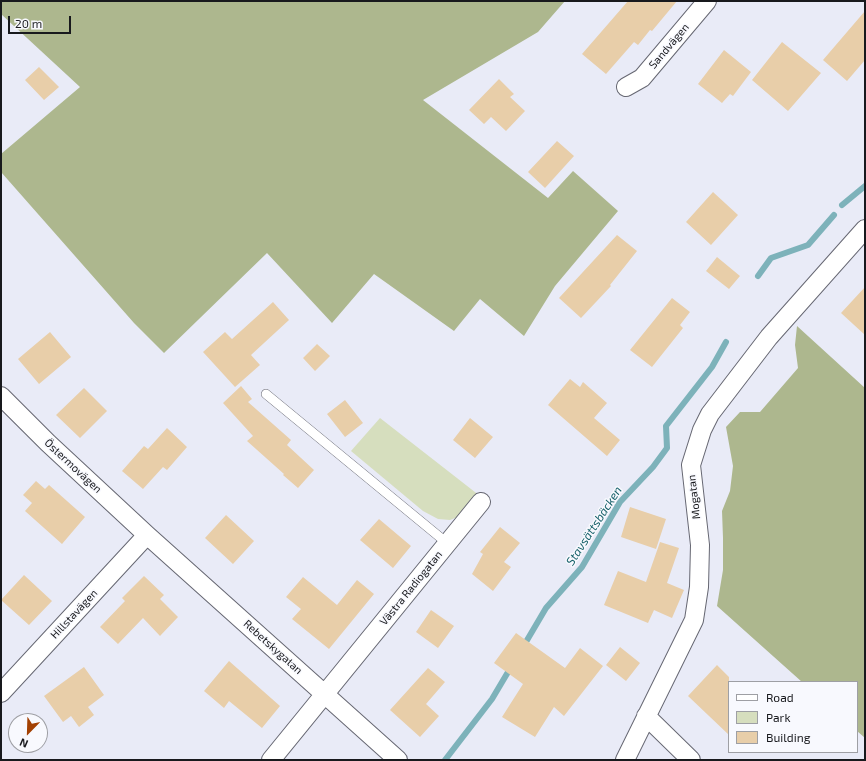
<!DOCTYPE html>
<html>
<head>
<meta charset="utf-8">
<style>
	body { margin:0 }
	#map { position:relative; width:866px; height:761px; overflow:hidden; background:#e9ebf7; font-family:"Exo 2",sans-serif }
	canvas { display:block }
	.frame { position:absolute; inset:0; border:2px solid #18191d; pointer-events:none }
	.legend { position:absolute; left:728px; top:681px; width:130px; height:72px; box-sizing:border-box; background:#f8f9fe; border:1px solid #9e9fa4; margin:0; padding:5px 7px; list-style:none; font-size:12px; color:#18191d }
	.legend li { display:flex; align-items:center; gap:8px; height:20px }
	.legend b { width:20px; border:1px solid #9e9fa4 }
	.north { position:absolute; left:8px; top:713px; width:40px; height:40px; box-sizing:border-box; background:#f8f9fe; border:1px solid #9e9fa4; border-radius:50%; rotate:203deg; font-size:11px; font-weight:700; line-height:16px; text-align:center; color:#18191d }
	.north::after { content:''; display:block; margin:auto; width:14px; height:18px; background:#a34103; clip-path:polygon(50% 0,100% 100%,50% 72%,0 100%) }
	.scale { position:absolute; left:8px; top:16px; width:63px; height:18px; box-sizing:border-box; border:2px solid #18191d; border-top:0; padding-left:5px; font-size:12px; line-height:14px; white-space:nowrap; color:#18191d; -webkit-text-stroke:3px #f8f9fe; paint-order:stroke }
</style>
</head>
<body>
<div id="map">
<canvas width="866" height="761"></canvas>
<div class="frame"></div>
<ul class="legend">
<li><b style="height:5px;background:#fff"></b>Road</li>
<li><b style="height:11px;background:#d6debe"></b>Park</li>
<li><b style="height:11px;background:#e8cea9"></b>Building</li>
</ul>
<div class="north">N</div>
<div class="scale">20 m</div>
</div>
<script>
const c = document.querySelector('canvas').getContext('2d');
c.lineJoin = 'round';
function fillPath(path, color) {
  c.fillStyle = color;
  c.fill(path, 'evenodd');
}
function poly(rows) {
  const path = new Path2D();
  for (const r of rows) {
    path.moveTo(r[0], r[1]);
    for (let i = 2; i < r.length; i += 2) path.lineTo(r[i], r[i + 1]);
  }
  return path;
}
function trace(path, color, width, dash) {
  c.strokeStyle = color;
  c.lineWidth = width;
  c.lineCap = dash ? 'butt' : 'round';
  c.setLineDash(dash || []);
  c.stroke(path);
}
function label(font, color, halo, rows, align = 'center') {
  c.font = font + ' "Exo 2",sans-serif';
  c.lineWidth = 3;
  c.setLineDash([]);
  c.textBaseline = 'middle';
  c.strokeStyle = halo;
  c.fillStyle = color;
  for (const [text, x, y, turn = 0] of rows) {
    c.save();
    c.translate(x, y);
    c.rotate((+turn || 0) * Math.PI / 180);
    c.textAlign = isNaN(turn) ? turn : align;
    if (halo) c.strokeText(text, 0, 0);
    c.fillText(text, 0, 0);
    c.restore();
  }
}
const green = poly([
	[380,418,480,496,460,516,450,520,438,519,423,511,351,451]
]);
const forest = poly([
	[1,1,565,1,538,32,423,100,548,198,573,171,618,211,555,286,524,336,480,299,454,331,374,274,332,323,267,253,164,353,134,323,1,172,1,154,80,87,1,14],
	[797,326,865,388,865,738,857,731,857,682,802,682,717,606,723,570,723,538,722,511,730,491,733,466,726,427,740,412,760,412,798,368,795,345]
]);
const stream = poly([
	[842,205,865,186],
	[758,276,771,258,808,245,834,215],
	[523,647,546,608,582,567,620,502,653,467,667,448,666,426,712,367,726,342],
	[445,760,492,699,511,667]
]);
const building = poly([
	[628,1,677,1,652,31,650,30,638,45,634,42,606,74,582,54],
	[865,11,865,60,847,81,823,60],
	[782,42,821,73,788,111,752,80],
	[724,50,751,72,733,96,730,94,722,103,698,84],
	[39,67,59,87,44,100,25,80],
	[499,79,514,94,510,97,525,111,506,131,491,117,484,124,469,110],
	[557,141,574,156,545,188,528,172],
	[713,192,738,215,711,245,686,222],
	[617,235,637,251,610,285,611,286,581,318,559,298],
	[717,257,740,276,729,289,706,271],
	[865,287,865,335,841,313],
	[672,298,690,312,680,325,683,328,652,367,630,350],
	[273,302,289,320,251,355,260,365,235,387,203,352,225,332,232,339],
	[50,332,71,357,39,384,18,359],
	[317,344,330,356,315,371,303,358],
	[570,379,580,387,583,382,607,403,594,418,620,440,607,456,548,405],
	[241,386,252,399,248,402,291,440,287,445,314,470,298,488,283,475,284,474,247,441,253,436,223,403],
	[84,388,107,411,80,438,56,415],
	[345,400,363,423,345,437,327,414],
	[470,418,493,437,475,458,453,440],
	[167,428,187,447,167,470,163,467,143,489,122,471,144,446,148,449],
	[36,481,45,489,49,485,85,517,62,544,25,511,32,503,23,495],
	[630,507,666,519,656,549,621,537],
	[226,515,254,541,233,564,205,538],
	[379,519,411,546,393,568,360,540],
	[500,527,520,543,504,562,511,567,493,591,472,574,483,554,480,552],
	[660,542,679,548,667,583,684,590,672,618,654,610,648,623,604,605,618,571,646,582],
	[24,575,52,601,29,625,1,600],
	[144,576,164,595,160,599,178,617,160,636,143,618,118,644,100,627,125,601,122,598],
	[303,577,337,605,357,580,374,594,329,649,292,619,301,609,286,597],
	[431,610,454,626,438,648,416,632],
	[516,633,565,668,580,648,603,666,564,716,554,707,535,737,502,717,523,684,494,663],
	[620,647,640,663,626,681,606,665],
	[229,661,280,706,262,728,229,701,224,708,204,691],
	[717,665,729,677,729,735,688,696],
	[84,667,104,695,88,707,94,715,79,727,71,716,63,722,44,696],
	[428,668,445,682,426,704,439,716,420,737,390,710]
]);
const service = poly([
	[266,394,447,543]
]);
const minor = poly([
	[626,87,642,78,707,1],
	[1,396,48,443,147,535,398,760],
	[1,693,147,535],
	[646,716,691,760],
	[271,760,481,502],
	[625,760,694,620,699,587,700,545,691,465,702,430,710,414,769,337,865,229]
]);
const streetNames = [
	["Sandvägen",669,46,-50],
	["Östermovägen",73,466,43],
	["Mogatan",694,497,-97],
	["Västra Radiogatan",411,588,-51],
	["Hillstavägen",74,614,-47],
	["Rebetskygatan",273,647,42]
];
const waterNames = [
	["Stavsättsbäcken",594,526,-57]
];
fillPath(green, '#d6debe');
fillPath(forest, '#adb78e');
trace(stream, '#7db2ba', 6);
fillPath(building, '#e8cea9');
trace(service, '#666772', 10);
trace(minor, '#666772', 20);
trace(service, '#fff', 9);
trace(minor, '#fff', 18);
label('11px', '#18191d', '#f8f9fe', streetNames);
label('italic 12px', '#17616a', '#f8f9fe', waterNames);
</script>
</body>
</html>
